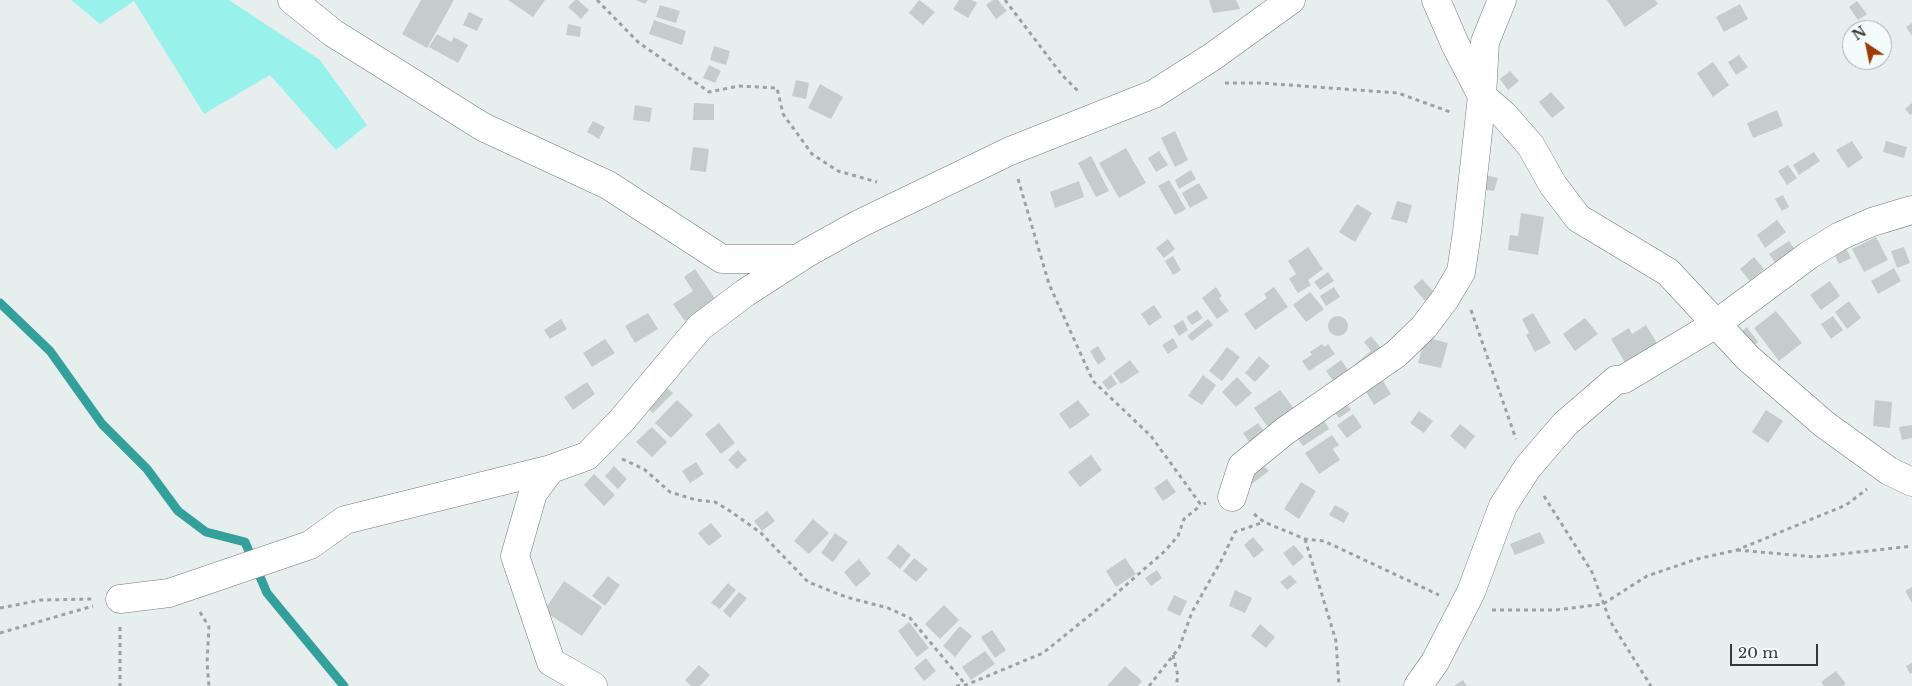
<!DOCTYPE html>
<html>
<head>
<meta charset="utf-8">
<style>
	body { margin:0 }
	#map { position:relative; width:1912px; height:686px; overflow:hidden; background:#e7efee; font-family:"Libre Baskerville",serif }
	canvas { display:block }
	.north { position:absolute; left:1842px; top:20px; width:50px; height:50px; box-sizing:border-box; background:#f4fcfb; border:1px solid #a8aead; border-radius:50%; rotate:326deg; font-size:14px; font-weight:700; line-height:20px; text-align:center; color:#363939 }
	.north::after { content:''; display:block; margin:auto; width:18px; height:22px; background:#9d3905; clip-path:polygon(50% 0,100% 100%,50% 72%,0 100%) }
	.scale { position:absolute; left:1730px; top:644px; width:88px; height:22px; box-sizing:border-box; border:2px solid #363939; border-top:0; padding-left:6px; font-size:15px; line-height:18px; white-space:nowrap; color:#363939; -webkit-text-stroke:4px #f4fcfb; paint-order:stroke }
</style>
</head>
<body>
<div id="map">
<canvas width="1912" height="686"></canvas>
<div class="north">N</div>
<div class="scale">20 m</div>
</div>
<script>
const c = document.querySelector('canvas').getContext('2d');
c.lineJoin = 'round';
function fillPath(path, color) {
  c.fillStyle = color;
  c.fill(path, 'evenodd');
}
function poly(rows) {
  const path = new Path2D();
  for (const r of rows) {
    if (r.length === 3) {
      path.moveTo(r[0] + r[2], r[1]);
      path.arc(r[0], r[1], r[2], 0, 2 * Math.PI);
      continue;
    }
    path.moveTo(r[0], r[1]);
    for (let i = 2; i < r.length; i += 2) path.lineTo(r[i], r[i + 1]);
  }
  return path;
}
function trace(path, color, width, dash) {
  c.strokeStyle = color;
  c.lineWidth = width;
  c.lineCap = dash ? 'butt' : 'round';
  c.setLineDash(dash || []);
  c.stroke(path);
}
const green = poly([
	[71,0,229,0,320,60,367,125,336,150,270,75,204,114,134,1,100,24]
]);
const stream = poly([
	[0,303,50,351,102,424,147,469,178,511,206,532,245,542,267,593,344,686]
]);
const building = poly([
	[421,0,454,0,427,48,402,34],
	[508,0,545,0,533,17],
	[575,0,578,0,589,10,581,19,568,7],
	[636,0,648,0,645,4],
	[919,0,935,12,923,25,909,13],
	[959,0,972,0,977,3,968,18,953,9],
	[993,0,998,0,1007,11,996,19,986,5],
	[1209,0,1236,0,1240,9,1213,13],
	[1607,0,1655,0,1658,4,1625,27],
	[1857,1,1867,14,1858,20,1849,7],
	[1740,4,1748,19,1724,32,1716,17],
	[660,5,680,11,676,23,656,17],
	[469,12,483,19,477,31,463,25],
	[654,20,686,31,682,45,649,34],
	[1912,23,1912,36,1906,27],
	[568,24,581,27,580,37,566,35],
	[437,34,451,42,454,37,468,45,458,63,429,47],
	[714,46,730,51,726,65,710,60],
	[1739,55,1748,67,1736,75,1728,62],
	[1713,62,1729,85,1713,97,1697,73],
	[709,65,721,71,715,83,703,78],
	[1510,71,1519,81,1508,90,1500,79],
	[796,80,809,83,806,99,792,96],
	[820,84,843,97,831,119,808,108],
	[1551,92,1565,108,1552,118,1539,102],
	[694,103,714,104,714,120,693,120],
	[1912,103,1912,114,1910,115,1905,109],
	[635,105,652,108,650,122,633,120],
	[1777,110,1783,126,1753,138,1747,123],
	[593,121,605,127,599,139,587,132],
	[1175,131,1188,160,1175,167,1161,138],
	[1852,141,1863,158,1848,168,1836,150],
	[1886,141,1907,147,1904,158,1883,152],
	[693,147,709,149,706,172,690,170],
	[1126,148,1146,183,1119,198,1099,163],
	[1159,151,1168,165,1156,172,1148,158],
	[1814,152,1820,161,1799,175,1793,165],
	[1091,156,1109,191,1096,197,1078,163],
	[1788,165,1797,178,1787,185,1778,171],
	[1191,170,1196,179,1179,189,1175,180],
	[1480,174,1498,178,1494,191,1476,188],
	[1169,180,1186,209,1175,215,1158,186],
	[1079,181,1084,197,1055,208,1050,192],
	[1199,183,1208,198,1190,208,1182,193],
	[1783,195,1789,207,1782,211,1775,199],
	[1397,201,1412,205,1407,223,1391,219],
	[1357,204,1372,213,1355,242,1339,232],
	[1521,213,1544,217,1538,255,1508,250,1510,235,1518,236],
	[1777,220,1786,232,1765,248,1757,235],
	[1876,237,1888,260,1864,272,1852,249],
	[1168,239,1175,249,1164,258,1156,248],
	[1789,241,1796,251,1776,264,1769,254],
	[1308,247,1323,269,1308,280,1311,285,1298,293,1289,279,1296,274,1288,261],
	[1904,247,1910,263,1897,268,1891,251],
	[1846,248,1851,258,1839,264,1834,254],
	[1173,256,1181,270,1173,275,1165,261],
	[1754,257,1764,269,1750,281,1740,269],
	[1894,268,1901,281,1878,294,1871,281],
	[695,269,716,300,685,321,673,304,693,291,684,277],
	[1328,272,1334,281,1320,290,1314,282],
	[1422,279,1435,293,1426,302,1413,287],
	[1830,281,1840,296,1821,310,1810,295],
	[1216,287,1222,296,1219,298,1229,311,1217,319,1202,298],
	[1274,287,1288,307,1255,330,1244,314,1267,298,1264,294],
	[1334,287,1340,297,1326,306,1320,296],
	[1310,292,1324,309,1306,322,1293,305],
	[1849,301,1861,318,1847,329,1835,312],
	[1154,305,1162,317,1149,326,1141,314],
	[1197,310,1203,318,1192,325,1186,317],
	[1776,311,1802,343,1779,361,1754,328],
	[648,313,658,329,635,343,625,326],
	[1533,313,1551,343,1535,352,1526,335,1529,333,1522,319],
	[1833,316,1843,330,1831,339,1821,324],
	[1338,326,10],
	[1585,318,1598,334,1575,351,1563,334],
	[561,319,567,329,550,339,544,330],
	[1208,319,1213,325,1192,341,1187,336],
	[1183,320,1188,330,1179,336,1173,326],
	[1646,325,1661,350,1629,369,1611,339,1629,328,1632,334],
	[1747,327,1758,342,1745,352,1734,337],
	[1371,336,1386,354,1361,374,1354,365,1371,351,1364,342],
	[1425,337,1448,343,1441,368,1418,363],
	[1173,338,1178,347,1168,354,1162,345],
	[605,339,615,353,592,367,583,353],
	[1322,344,1325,347,1328,344,1335,354,1309,371,1302,361,1312,355,1310,352],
	[1098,346,1106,359,1098,365,1090,351],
	[1227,347,1240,357,1222,381,1209,371],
	[1259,356,1270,366,1255,382,1245,373],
	[1130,360,1139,372,1121,384,1113,373],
	[1341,360,1352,375,1337,386,1326,371],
	[1111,375,1117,384,1108,390,1102,382],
	[1203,375,1216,385,1202,405,1188,396],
	[1380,376,1391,394,1374,405,1363,387],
	[1237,377,1252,393,1236,407,1222,392],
	[587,382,595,394,573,410,564,397],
	[666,387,673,393,653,413,646,407],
	[1280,390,1296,411,1270,430,1254,408],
	[677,400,693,415,671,438,655,423],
	[1078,400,1090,415,1070,429,1059,414],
	[1875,400,1892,402,1890,428,1873,426],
	[1344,401,1351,410,1339,418,1332,409],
	[1766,410,1783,421,1768,443,1752,432],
	[1419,411,1433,421,1424,433,1410,423],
	[1353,414,1362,427,1347,438,1337,425],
	[1322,417,1329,429,1303,446,1295,435],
	[719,423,735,443,721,454,705,434],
	[1258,423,1267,435,1252,446,1243,433],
	[1460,424,1475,436,1465,449,1450,436],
	[1912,425,1912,438,1902,440,1899,427],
	[652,427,667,442,652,457,636,442],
	[1332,435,1339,445,1333,449,1340,460,1319,474,1305,453],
	[738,450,747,460,737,469,728,460],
	[1091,455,1102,470,1080,487,1068,472],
	[696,462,704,474,690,483,682,471],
	[1262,464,1269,471,1249,486,1243,479],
	[614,466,627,479,618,489,605,476],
	[594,474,615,495,604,506,584,485],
	[1167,479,1176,492,1163,501,1154,488],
	[1301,482,1316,491,1299,519,1284,509],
	[1335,505,1349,513,1344,523,1329,515],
	[767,511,775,521,762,531,754,521],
	[813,519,829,533,809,554,794,541],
	[711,523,722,536,709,546,698,533],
	[1540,532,1545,543,1515,555,1510,544],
	[835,533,848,542,833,562,821,553],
	[1253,537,1264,550,1254,558,1244,545],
	[898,544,911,555,900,569,887,558],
	[1294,545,1304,557,1293,566,1283,553],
	[914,558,928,569,916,582,903,571],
	[1125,558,1136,574,1116,587,1106,571],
	[859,559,871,574,856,587,844,572],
	[1157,570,1162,578,1151,586,1145,578],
	[1290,575,1297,582,1287,590,1280,582],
	[608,576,620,585,605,606,592,596],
	[564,581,602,607,582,636,544,611],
	[728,583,736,590,720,609,711,603],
	[1912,587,1912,603,1905,591],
	[1235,590,1252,598,1245,613,1229,606],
	[739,592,747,598,730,618,723,611],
	[1174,595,1187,601,1180,616,1167,610],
	[944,605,959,620,940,639,925,624],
	[909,622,929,648,917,657,898,631],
	[1260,624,1275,637,1266,648,1251,636],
	[960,626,972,636,955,657,943,646],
	[992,630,1006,650,995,658,981,637],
	[985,651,995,664,971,680,962,667],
	[926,658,936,671,924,681,914,668],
	[1912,663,1912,673,1910,674,1906,666],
	[699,665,710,675,700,686,691,686,685,680],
	[1125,666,1142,681,1138,686,1107,686],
	[1836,671,1846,684,1843,686,1824,686,1821,682],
	[1463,680,1467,686,1454,686]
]);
const path = poly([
	[597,0,638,42,709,92,739,86,777,88,783,114,812,154,838,171,877,182],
	[1005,0,1062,75,1080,93],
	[1225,83,1261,83,1398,93,1453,113],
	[1018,179,1049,284,1093,381,1151,436,1201,505,1206,503],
	[1471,310,1516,439],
	[622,459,644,469,670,492,696,500,715,502,730,511,761,533,808,582,846,597,888,608,910,618,966,685],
	[1544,496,1592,572,1610,621,1651,686],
	[1254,514,1264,522,1305,539,1324,541,1439,595],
	[1305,539,1336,641,1339,686],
	[1737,550,1815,557,1912,546],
	[0,608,41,600,92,599],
	[1492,610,1556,610,1603,604,1647,576,1697,559,1737,550,1846,505,1867,489],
	[200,612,209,627,207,663,209,686],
	[120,627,120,686],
	[0,633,93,606],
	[1173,655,1178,676,1176,686],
	[956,686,966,685,1043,653,1110,599,1165,551,1178,536,1184,519,1201,505],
	[1149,686,1179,648,1192,612,1221,561,1235,532,1264,522]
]);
const minor = poly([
	[292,0,333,33,483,127,608,185,722,259,798,259],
	[1436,0,1455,44,1482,96,1504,115,1531,146,1553,185,1578,218,1668,272,1748,358,1824,424,1889,471,1912,482],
	[551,469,533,493,515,556,551,662,593,686],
	[1232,497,1242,466,1285,431,1396,354,1424,327,1445,299,1461,272,1467,232,1482,96,1485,42,1502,0],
	[120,599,169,593,310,545,345,520,551,469,587,456,622,420,700,327,745,293,807,253,859,224,1010,151,1154,94,1212,57,1291,0],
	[1418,686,1435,662,1471,592,1503,506,1528,467,1565,424,1616,380,1624,379,1716,324,1809,255,1840,236,1872,222,1912,210]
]);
fillPath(green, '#99f1ec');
trace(stream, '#33a09c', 9);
fillPath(building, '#c5cccc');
trace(minor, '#757c7b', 29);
trace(path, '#9ca2a1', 3, [4, 4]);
trace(minor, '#fff', 28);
</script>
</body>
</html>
